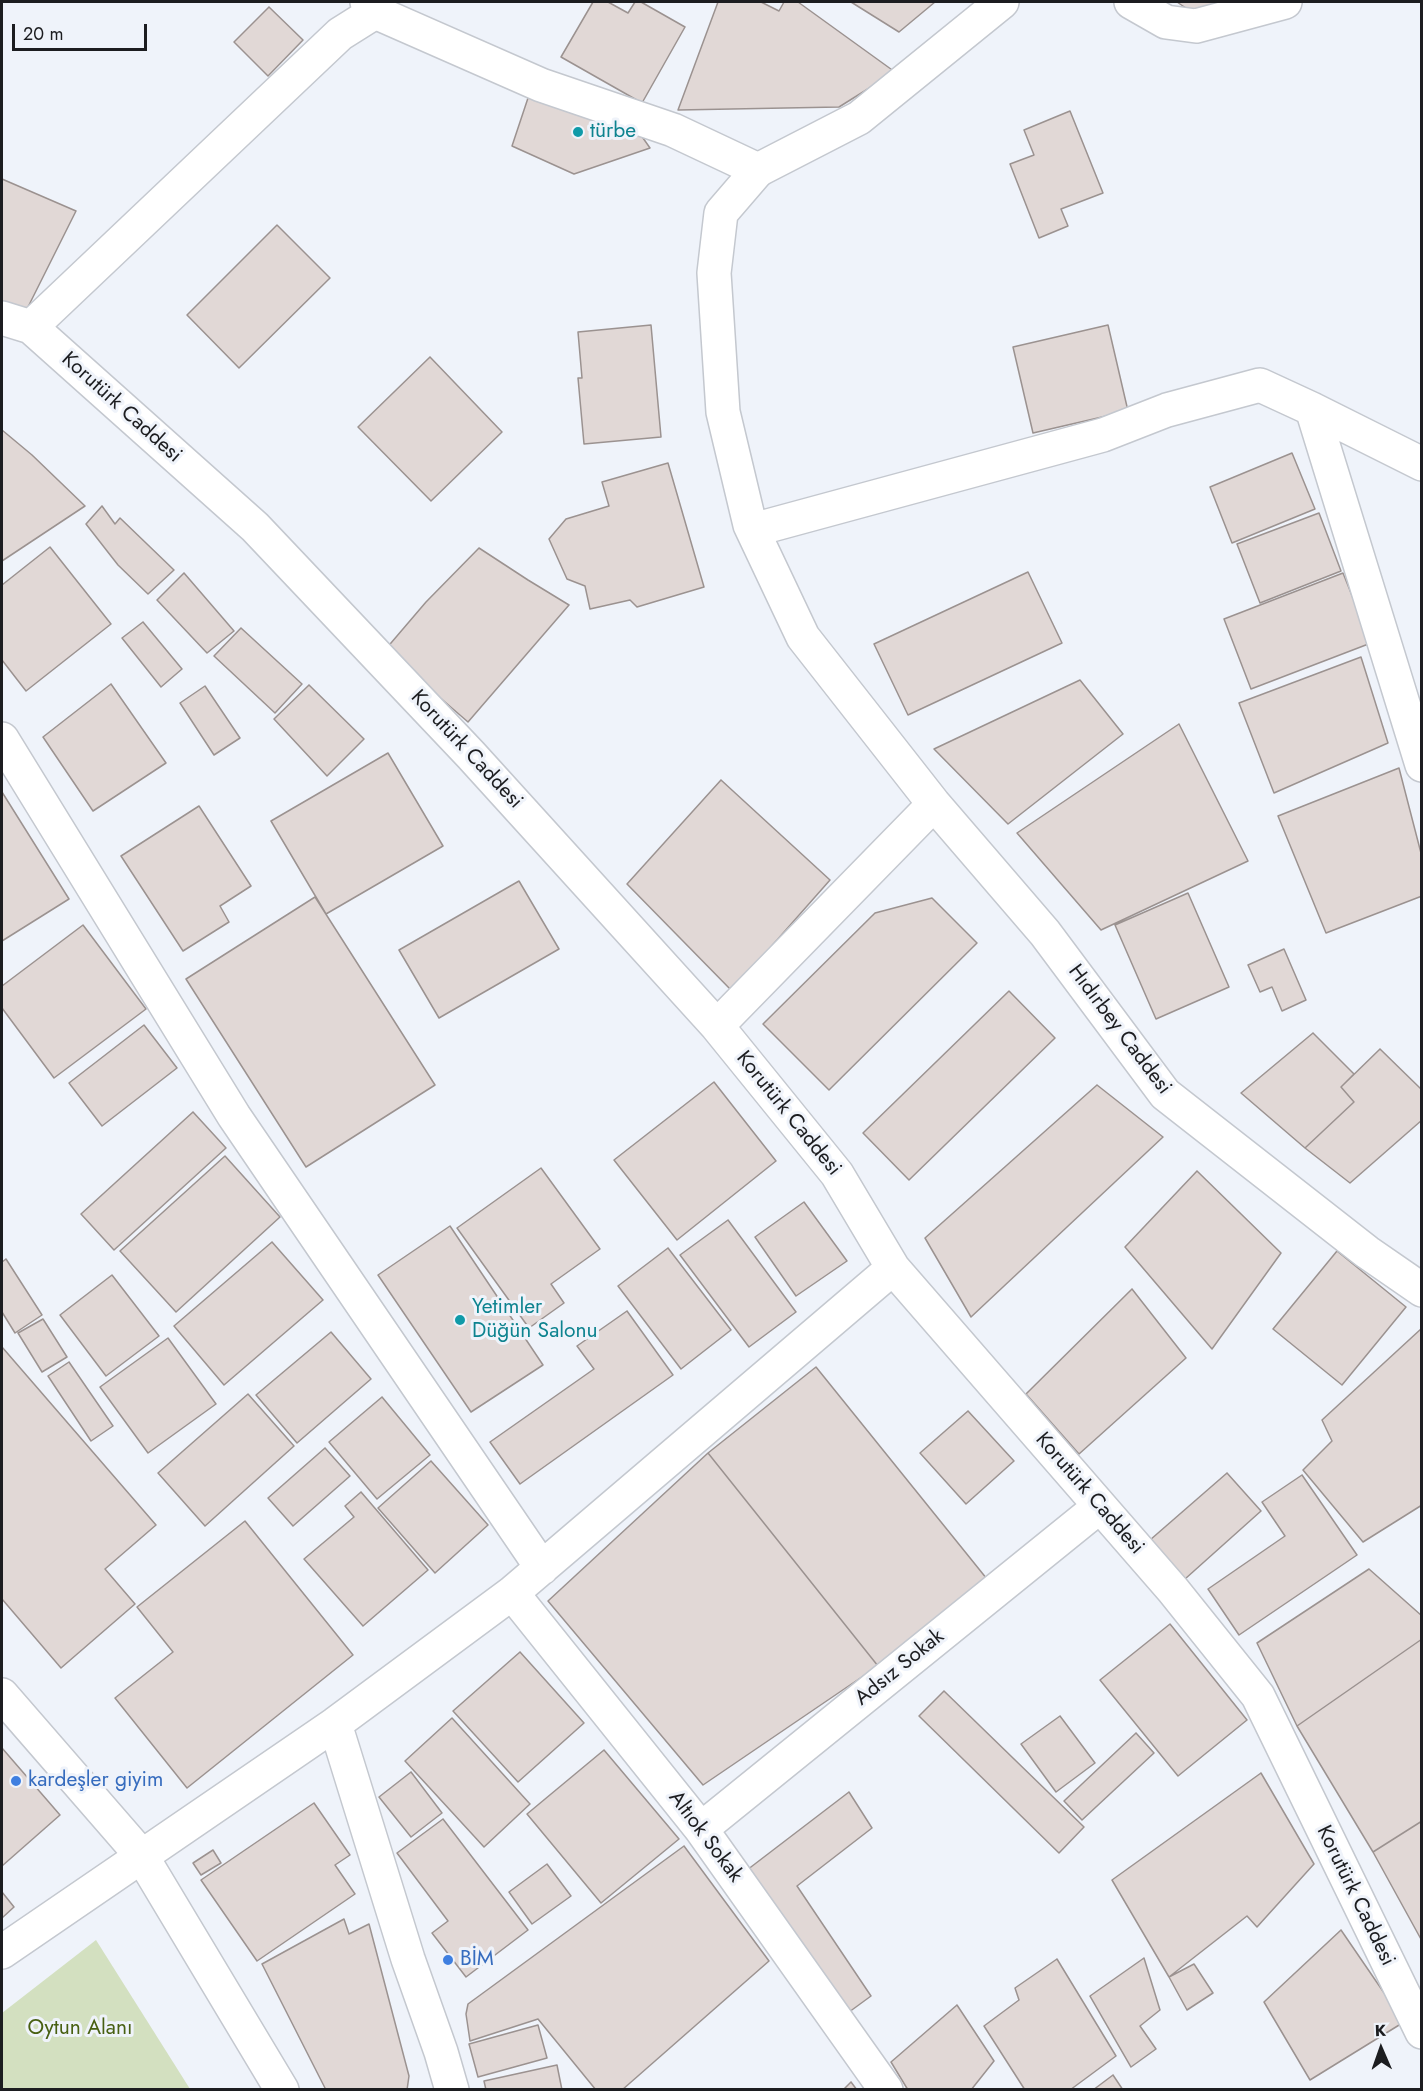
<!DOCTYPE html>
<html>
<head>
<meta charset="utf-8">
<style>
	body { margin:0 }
	#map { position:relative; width:1423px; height:2091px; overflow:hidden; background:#eff3fa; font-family:Jost,sans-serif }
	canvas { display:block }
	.frame { position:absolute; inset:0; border:3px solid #1c1d20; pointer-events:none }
	.north { position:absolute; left:1351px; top:2019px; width:60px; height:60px; -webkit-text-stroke:4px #eff3fa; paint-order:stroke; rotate:358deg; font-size:16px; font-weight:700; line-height:24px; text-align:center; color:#1c1d20 }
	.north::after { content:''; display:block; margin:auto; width:21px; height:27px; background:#1c1d20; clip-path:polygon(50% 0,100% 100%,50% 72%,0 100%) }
	.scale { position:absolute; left:12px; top:24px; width:135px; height:27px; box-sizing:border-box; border:3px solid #1c1d20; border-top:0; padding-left:8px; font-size:18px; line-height:21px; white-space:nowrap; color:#1c1d20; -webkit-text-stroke:4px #eff3fa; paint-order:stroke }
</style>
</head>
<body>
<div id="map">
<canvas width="1423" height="2091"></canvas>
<div class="frame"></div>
<div class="north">K</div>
<div class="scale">20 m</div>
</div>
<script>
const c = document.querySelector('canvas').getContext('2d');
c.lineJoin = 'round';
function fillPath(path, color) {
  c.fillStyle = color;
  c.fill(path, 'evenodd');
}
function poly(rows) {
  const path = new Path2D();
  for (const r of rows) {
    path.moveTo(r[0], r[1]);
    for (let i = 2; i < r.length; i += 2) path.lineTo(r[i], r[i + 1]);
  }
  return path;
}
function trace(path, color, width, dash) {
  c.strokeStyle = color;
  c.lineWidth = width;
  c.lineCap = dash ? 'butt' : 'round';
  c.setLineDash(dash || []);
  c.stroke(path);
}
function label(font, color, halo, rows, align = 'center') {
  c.font = font + ' Jost,sans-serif';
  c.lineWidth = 6;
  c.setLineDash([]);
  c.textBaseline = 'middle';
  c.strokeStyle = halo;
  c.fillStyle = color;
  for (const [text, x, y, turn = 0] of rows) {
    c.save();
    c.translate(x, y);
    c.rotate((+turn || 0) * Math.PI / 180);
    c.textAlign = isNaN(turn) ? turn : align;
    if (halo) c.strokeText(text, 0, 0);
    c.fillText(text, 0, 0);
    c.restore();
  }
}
const green = poly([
	[96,1940,190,2089,2,2089,2,2013]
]);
const building = poly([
	[593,2,608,2,628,13,635,2,641,2,685,27,642,103,561,57,593,2],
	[718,2,761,2,779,11,784,2,798,2,895,72,839,107,678,110,718,2],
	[851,2,935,2,899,32,851,2],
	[1177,2,1218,2,1205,21,1177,2],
	[269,7,303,40,268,76,234,42,269,7],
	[531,89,629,118,650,148,574,174,512,146,531,89],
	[1070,111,1103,193,1061,209,1068,226,1039,238,1010,164,1034,155,1024,130,1070,111],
	[2,179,76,211,25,313,2,301,2,179],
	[277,225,330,278,239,368,187,315,277,225],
	[651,325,661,437,584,444,578,378,582,378,578,332,651,325],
	[1108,325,1128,411,1033,433,1013,347,1108,325],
	[430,357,502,432,431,501,358,427,430,357],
	[2,430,32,455,85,506,2,561,2,430],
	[1292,453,1315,509,1232,543,1210,487,1292,453],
	[668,463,704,587,637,607,630,600,590,609,585,586,567,579,549,539,566,519,609,506,602,482,668,463],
	[102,506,115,524,120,518,174,570,148,594,118,565,86,524,102,506],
	[1319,513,1341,571,1260,603,1237,544,1319,513],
	[50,547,111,624,26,691,2,660,2,585,50,547],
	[479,548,528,580,569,605,468,722,385,650,426,602,479,548],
	[1028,572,1062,643,908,715,874,644,1028,572],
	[184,573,234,631,207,653,157,600,184,573],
	[1343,573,1371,643,1251,689,1224,619,1343,573],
	[143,622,182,669,161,687,122,638,143,622],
	[241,628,302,684,275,713,214,656,241,628],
	[1361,657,1388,743,1274,793,1239,703,1361,657],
	[1080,680,1123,734,1008,824,934,749,1080,680],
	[111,684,166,763,93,811,43,737,111,684],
	[309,685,364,739,327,776,274,719,309,685],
	[205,686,240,738,214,755,180,703,205,686],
	[1179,724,1248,861,1101,930,1017,833,1179,724],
	[388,753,443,846,326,914,271,821,388,753],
	[1399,768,1422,857,1422,896,1326,933,1278,816,1399,768],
	[721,780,830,880,732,991,627,884,721,780],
	[2,792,69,899,2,941,2,792],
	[199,806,251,886,220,906,229,922,183,951,121,856,199,806],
	[519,881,559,949,439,1018,399,950,519,881],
	[1188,893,1229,987,1156,1019,1115,925,1188,893],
	[315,897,435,1085,306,1167,186,979,315,897],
	[932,898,977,943,829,1090,763,1024,875,913,932,898],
	[83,925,146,1009,54,1078,2,1008,2,986,83,925],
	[1284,949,1306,1000,1282,1011,1272,987,1260,992,1248,965,1284,949],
	[1009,991,1055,1038,909,1180,863,1133,1009,991],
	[144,1025,177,1068,102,1126,69,1083,144,1025],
	[1313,1033,1354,1074,1341,1087,1354,1102,1305,1148,1241,1093,1313,1033],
	[1380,1049,1422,1090,1422,1120,1350,1183,1305,1148,1354,1102,1341,1087,1380,1049],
	[714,1082,776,1161,677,1240,614,1160,714,1082],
	[1097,1085,1163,1137,971,1317,925,1238,1097,1085],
	[193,1112,226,1148,114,1250,81,1214,193,1112],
	[225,1156,280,1217,176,1312,120,1251,225,1156],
	[541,1168,600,1249,551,1284,564,1303,529,1328,457,1228,541,1168],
	[1197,1171,1281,1253,1212,1349,1125,1247,1197,1171],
	[804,1202,847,1261,796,1296,755,1237,804,1202],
	[728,1220,796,1312,749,1347,680,1255,728,1220],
	[450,1226,543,1365,471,1412,378,1275,450,1226],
	[272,1242,323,1300,224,1385,174,1326,272,1242],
	[668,1248,731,1330,681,1369,618,1286,668,1248],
	[1337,1251,1406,1307,1342,1385,1273,1329,1337,1251],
	[6,1259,42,1315,15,1333,2,1312,2,1262,6,1259],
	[112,1275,159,1336,106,1376,60,1315,112,1275],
	[1132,1289,1186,1358,1079,1454,1026,1394,1132,1289],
	[627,1311,673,1375,520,1484,490,1442,594,1369,577,1346,627,1311],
	[43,1319,67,1357,42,1372,18,1333,43,1319],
	[1422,1328,1422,1505,1363,1542,1303,1470,1332,1441,1322,1420,1422,1328],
	[331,1332,371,1379,297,1443,256,1395,331,1332],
	[168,1338,216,1404,148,1453,100,1387,168,1338],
	[2,1347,156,1525,105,1569,135,1604,61,1668,2,1599,2,1347],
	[69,1362,113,1426,91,1441,48,1376,69,1362],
	[816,1367,987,1579,878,1666,708,1453,816,1367],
	[248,1394,294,1446,205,1526,158,1473,248,1394],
	[382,1397,430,1455,377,1499,329,1442,382,1397],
	[968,1411,1014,1461,966,1504,920,1453,968,1411],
	[325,1448,350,1476,293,1526,268,1498,325,1448],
	[708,1453,878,1666,703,1785,548,1601,708,1453],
	[431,1461,488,1525,435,1573,378,1508,431,1461],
	[1227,1473,1261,1511,1185,1579,1150,1540,1227,1473],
	[1302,1475,1357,1555,1239,1635,1208,1589,1285,1536,1262,1502,1302,1475],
	[361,1492,428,1570,363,1626,304,1559,354,1517,345,1506,361,1492],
	[245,1521,353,1655,187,1788,115,1698,173,1652,137,1607,245,1521],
	[1369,1569,1422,1616,1422,1639,1297,1726,1257,1643,1369,1569],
	[1170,1624,1247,1720,1178,1776,1100,1680,1170,1624],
	[1422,1639,1422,1821,1373,1852,1297,1726,1422,1639],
	[520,1652,584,1723,518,1782,453,1711,520,1652],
	[944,1691,1084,1827,1059,1853,919,1716,944,1691],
	[1060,1716,1095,1763,1056,1792,1021,1744,1060,1716],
	[452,1718,530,1804,484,1847,405,1761,452,1718],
	[1136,1733,1154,1753,1082,1820,1064,1801,1136,1733],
	[2,1748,60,1815,2,1866,2,1748],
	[604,1750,679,1839,601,1903,527,1814,604,1750],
	[411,1772,442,1813,411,1837,379,1797,411,1772],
	[1261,1773,1314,1864,1257,1927,1247,1916,1169,1977,1112,1880,1261,1773],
	[849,1792,872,1828,797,1886,871,1996,845,2015,747,1870,849,1792],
	[314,1803,350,1855,335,1865,355,1894,257,1961,201,1880,314,1803],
	[443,1819,528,1930,466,1977,432,1933,448,1921,397,1853,443,1819],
	[1422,1821,1422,1941,1373,1852,1422,1821],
	[684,1846,769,1961,622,2090,596,2090,538,2019,470,2041,466,2014,468,2004,684,1846],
	[213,1850,221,1863,201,1875,193,1863,213,1850],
	[547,1864,571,1896,532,1924,509,1892,547,1864],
	[2,1892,14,1907,2,1918,2,1892],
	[344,1919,349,1934,369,1924,409,2076,407,2090,326,2090,262,1964,344,1919],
	[1341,1930,1404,2022,1310,2080,1264,2002,1341,1930],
	[1144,1958,1160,2010,1140,2026,1156,2049,1131,2067,1090,1996,1144,1958],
	[1057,1959,1116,2056,1070,2090,1025,2090,984,2026,1019,2000,1015,1988,1057,1959],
	[1194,1964,1213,1993,1187,2010,1169,1977,1194,1964],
	[957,2005,994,2061,971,2090,908,2090,891,2062,957,2005],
	[538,2025,547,2058,478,2077,469,2044,538,2025],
	[557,2065,562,2090,486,2090,484,2081,557,2065],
	[1113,2075,1123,2090,1093,2090,1113,2075],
	[851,2082,857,2090,843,2090,851,2082]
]);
const street = poly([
	[1131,2,1166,22,1196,26,1285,2],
	[758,170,721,213,714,273,723,412,750,525,803,637,934,804,1045,933,1165,1094,1367,1252,1422,1290],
	[2,318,31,327,255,527,471,755,717,1026,837,1174,893,1268,1173,1590,1258,1696,1422,2032],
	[31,327,340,34,375,12],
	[1312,409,1422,765],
	[753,530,1103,435,1167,410,1260,385,1312,409,1422,464],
	[2,739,234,1116,542,1568],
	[717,1026,934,804],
	[512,1593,701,1829,886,2090],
	[335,1724,408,1959,441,2052,452,2090],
	[701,1829,1099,1507],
	[2,1952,335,1724,512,1593,893,1268]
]);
const secondary = poly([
	[367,2,375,12,541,85,673,130,758,170,859,118,1002,2],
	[2,1695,141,1855,282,2090]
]);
const markers = [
	[578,132,6,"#0f9aa8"],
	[460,1320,6,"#0f9aa8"],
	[16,1781,6,"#3f7fe0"],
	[448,1960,6,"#3f7fe0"]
];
const cultureNames = [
	["türbe",590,132],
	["Yetimler",472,1308],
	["Düğün Salonu",472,1332]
];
const streetNames = [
	["Korutürk Caddesi",121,408,42],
	["Korutürk Caddesi",466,750,47],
	["Hıdırbey Caddesi",1119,1030,53],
	["Korutürk Caddesi",788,1114,51],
	["Korutürk Caddesi",1089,1494,49],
	["Adsız Sokak",900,1668,-39],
	["Altıok Sokak",705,1837,53],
	["Korutürk Caddesi",1355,1896,64]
];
const shopNames = [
	["kardeşler giyim",28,1781],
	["BİM",460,1960]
];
const parkNames = [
	["Oytun Alanı",80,2029]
];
fillPath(green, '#d3e0c0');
fillPath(building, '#e1d8d6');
trace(building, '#9b9290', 1.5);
trace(street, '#c4c8cf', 36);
trace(secondary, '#c4c8cf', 36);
trace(street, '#fff', 33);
trace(secondary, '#fff', 33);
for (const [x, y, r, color] of markers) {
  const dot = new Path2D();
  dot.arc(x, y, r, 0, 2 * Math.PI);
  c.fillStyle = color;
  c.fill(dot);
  trace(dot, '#eff3fa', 2);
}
label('21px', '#0d838f', '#eff3fa', cultureNames, 'left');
label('21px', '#1c1d20', '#eff3fa', streetNames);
label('21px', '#366cbe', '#eff3fa', shopNames, 'left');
label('21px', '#486012', '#eff3fa', parkNames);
</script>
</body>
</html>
